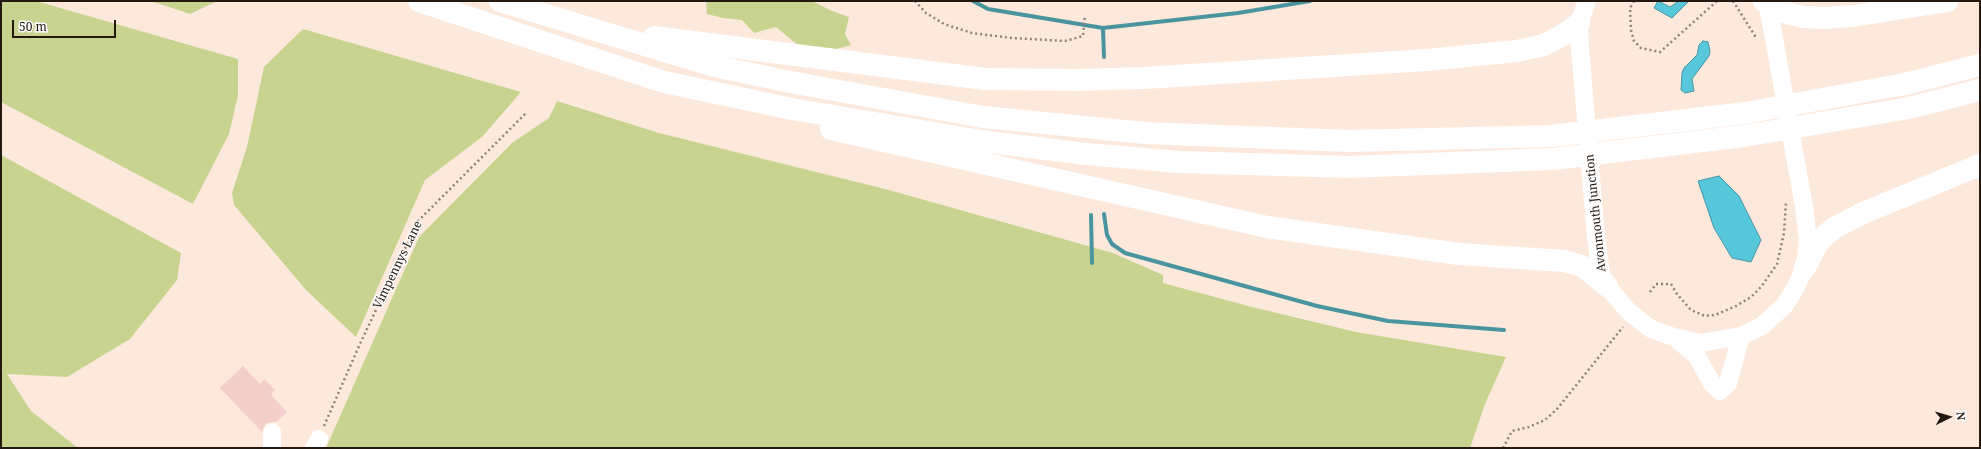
<!DOCTYPE html>
<html>
<head>
<meta charset="utf-8">
<style>
	body { margin:0 }
	#map { position:relative; width:1981px; height:449px; overflow:hidden; background:#fde9db; font-family:"Noto Serif",serif }
	canvas { display:block }
	.frame { position:absolute; inset:0; border:2px solid #241910; pointer-events:none }
	.north { position:absolute; left:1929px; top:397px; width:40px; height:40px; -webkit-text-stroke:3px #fbfbfb; paint-order:stroke; rotate:85deg; font-size:11px; font-weight:700; line-height:16px; text-align:center; color:#241910 }
	.north::after { content:''; display:block; margin:auto; width:14px; height:18px; background:#241910; clip-path:polygon(50% 0,100% 100%,50% 72%,0 100%) }
	.scale { position:absolute; left:12px; top:20px; width:104px; height:18px; box-sizing:border-box; border:2px solid #241910; border-top:0; padding-left:5px; font-size:12px; line-height:14px; white-space:nowrap; color:#241910; -webkit-text-stroke:3px #fbfbfb; paint-order:stroke }
</style>
</head>
<body>
<div id="map">
<canvas width="1981" height="449"></canvas>
<div class="frame"></div>
<div class="north">N</div>
<div class="scale">50 m</div>
</div>
<script>
const c = document.querySelector('canvas').getContext('2d');
c.lineJoin = 'round';
function fillPath(path, color) {
  c.fillStyle = color;
  c.fill(path, 'evenodd');
}
function poly(rows) {
  const path = new Path2D();
  for (const r of rows) {
    path.moveTo(r[0], r[1]);
    for (let i = 2; i < r.length; i += 2) path.lineTo(r[i], r[i + 1]);
  }
  return path;
}
function trace(path, color, width, dash) {
  c.strokeStyle = color;
  c.lineWidth = width;
  c.lineCap = dash ? 'butt' : 'round';
  c.setLineDash(dash || []);
  c.stroke(path);
}
function label(font, color, halo, rows, align = 'center') {
  c.font = font + ' "Noto Serif",serif';
  c.lineWidth = 3;
  c.setLineDash([]);
  c.textBaseline = 'middle';
  c.strokeStyle = halo;
  c.fillStyle = color;
  for (const [text, x, y, turn = 0] of rows) {
    c.save();
    c.translate(x, y);
    c.rotate((+turn || 0) * Math.PI / 180);
    c.textAlign = isNaN(turn) ? turn : align;
    if (halo) c.strokeText(text, 0, 0);
    c.fillText(text, 0, 0);
    c.restore();
  }
}
const green = poly([
	[1,1,36,1,238,59,238,95,229,134,193,204,1,102],
	[151,1,217,1,190,14],
	[706,1,812,1,832,11,849,17,845,34,851,45,836,49,799,46,776,27,754,33,742,20,723,18,707,14],
	[303,29,521,92,482,137,425,180,356,337,306,290,234,205,232,193,247,147,264,67],
	[557,101,659,133,889,190,1113,253,1163,275,1163,283,1252,307,1356,332,1506,357,1485,404,1470,448,326,448,419,237,512,143,549,118],
	[1,155,181,253,177,280,130,339,67,377,7,374,31,411,78,448,1,448]
]);
const water = poly([
	[1658,1,1670,7,1679,1,1689,1,1672,18,1654,8,1658,1],
	[1703,41,1708,42,1710,51,1709,56,1692,79,1694,91,1685,93,1681,90,1682,73,1684,68,1697,55,1699,45,1703,41],
	[1719,176,1739,196,1761,240,1751,262,1732,258,1714,228,1698,181,1719,176]
]);
const stream = poly([
	[973,1,988,9,1103,28,1238,13,1310,1],
	[1103,28,1104,57],
	[1104,214,1107,235,1112,244,1125,253,1317,306,1388,321,1504,330],
	[1091,215,1092,263]
]);
const building = poly([
	[243,366,260,384,265,379,275,390,271,395,287,412,276,422,266,423,262,432,220,388]
]);
const path = poly([
	[915,1,926,13,944,24,972,33,1012,38,1065,41,1083,36,1085,15],
	[1634,1,1630,8,1631,30,1634,41,1641,48,1660,52,1717,1],
	[1733,1,1757,39],
	[1650,292,1656,284,1671,284,1677,294,1691,310,1705,316,1715,315,1736,306,1751,297,1761,287,1777,264,1784,233,1786,202],
	[324,426,359,346,418,221,527,112],
	[1503,448,1512,431,1529,427,1545,420,1557,409,1623,327]
]);
const minor = poly([
	[1587,1,1579,23,1580,48,1596,237,1601,274,1607,286,1629,312,1651,329,1674,337,1701,343,1741,336,1762,326,1784,306,1795,289,1805,267,1808,240,1804,207,1772,27,1768,8,1764,1],
	[1678,340,1697,356,1712,384,1720,391,1728,383,1741,336],
	[272,432,272,448],
	[314,448,319,439]
]);
const highway = poly([
	[419,1,664,82,792,109,981,141,1086,154,1179,162,1349,167,1553,159,1744,136,1909,108,1980,90],
	[500,1,714,66,790,82,983,117,1145,133,1350,141,1551,136,1745,113,1905,84,1980,65],
	[1764,1,1783,12,1803,17,1824,18,1853,16,1947,1],
	[654,37,985,79,1078,80,1144,78,1427,60,1517,51,1544,45,1568,32,1579,23],
	[831,129,1267,227,1459,254,1565,261,1584,267,1607,286],
	[1805,267,1819,241,1834,228,1863,213,1980,165]
]);
const streetNames = [
	["Avonmouth Junction",1596,213,-96],
	["Vimpennys Lane",398,265,-64]
];
fillPath(green, '#c8d390');
fillPath(water, '#57c8dc');
trace(water, '#48949f', 1);
trace(stream, '#48949f', 4);
fillPath(building, '#f4cecd');
trace(path, '#918176', 2.5, [2, 3]);
trace(minor, '#fff', 18);
trace(highway, '#fff', 22);
label('12px', '#241910', '#fbfbfb', streetNames);
</script>
</body>
</html>
